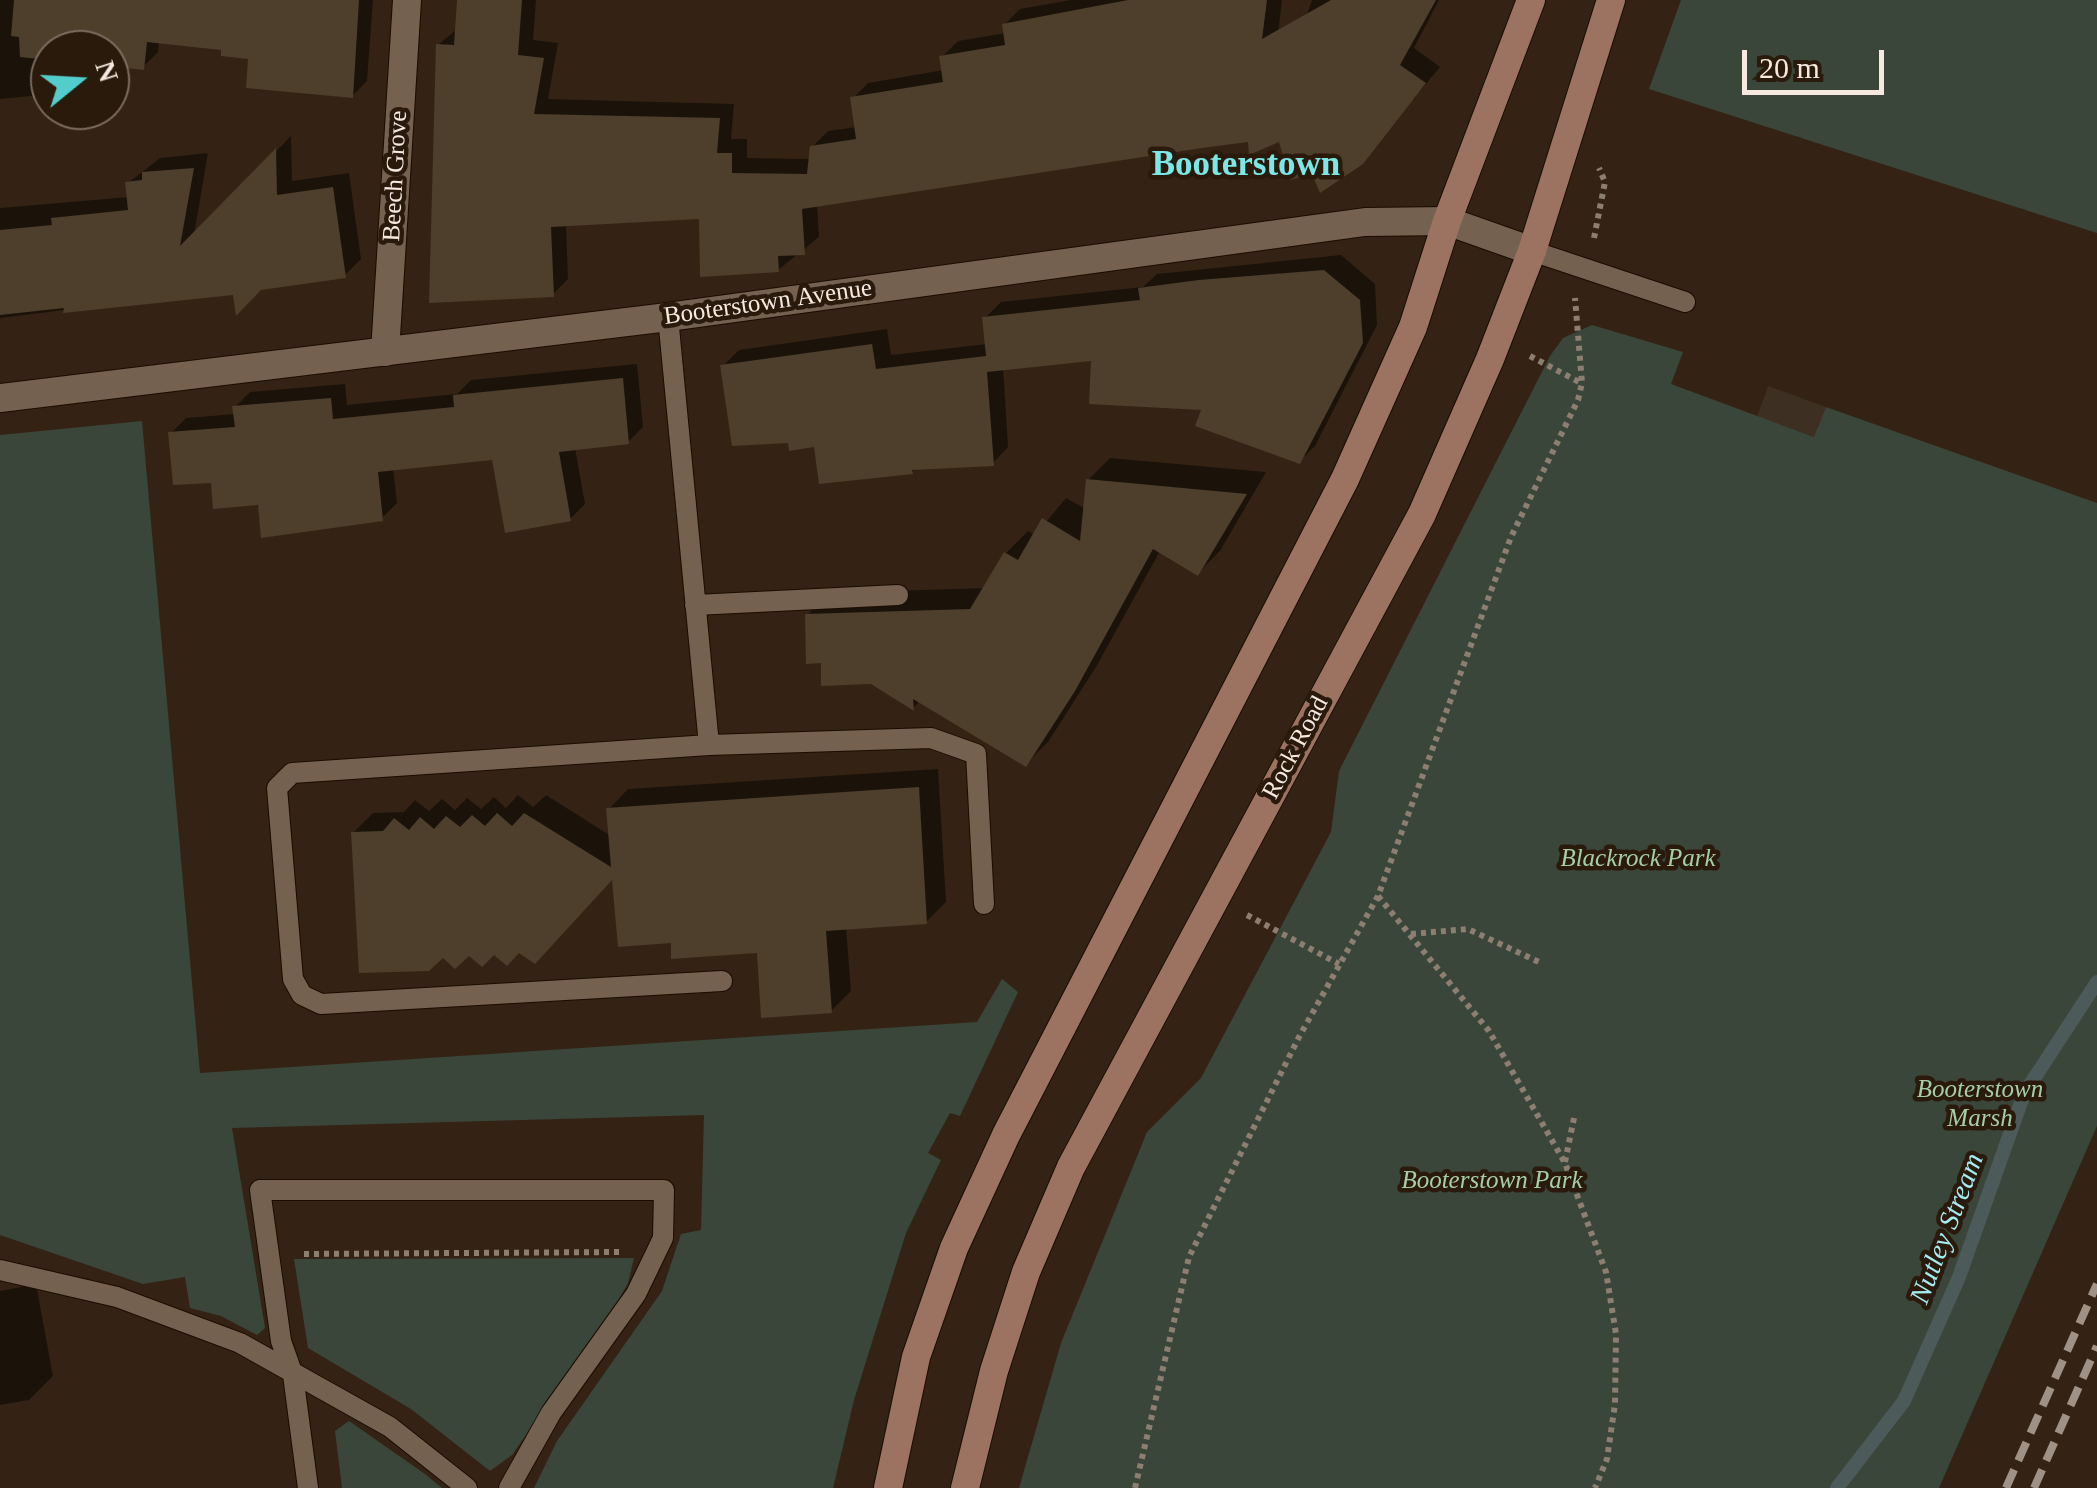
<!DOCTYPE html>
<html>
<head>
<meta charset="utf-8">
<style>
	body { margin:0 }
	#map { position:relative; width:2097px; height:1488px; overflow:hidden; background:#342314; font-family:Georgia,serif }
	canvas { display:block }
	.north { position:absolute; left:30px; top:30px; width:100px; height:100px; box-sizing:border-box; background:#2a1a0b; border:2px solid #7b6d60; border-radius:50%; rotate:72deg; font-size:28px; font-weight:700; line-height:40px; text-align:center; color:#f5e9e0 }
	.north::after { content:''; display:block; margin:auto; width:35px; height:45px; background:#52cdcc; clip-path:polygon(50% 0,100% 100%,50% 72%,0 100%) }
	.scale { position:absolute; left:1742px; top:50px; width:142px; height:45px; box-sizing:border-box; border:5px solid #f5e9e0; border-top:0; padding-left:12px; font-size:30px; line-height:35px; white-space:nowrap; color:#f5e9e0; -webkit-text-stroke:8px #2a1a0b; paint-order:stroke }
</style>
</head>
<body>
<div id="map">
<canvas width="2097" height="1488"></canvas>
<div class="north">N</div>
<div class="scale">20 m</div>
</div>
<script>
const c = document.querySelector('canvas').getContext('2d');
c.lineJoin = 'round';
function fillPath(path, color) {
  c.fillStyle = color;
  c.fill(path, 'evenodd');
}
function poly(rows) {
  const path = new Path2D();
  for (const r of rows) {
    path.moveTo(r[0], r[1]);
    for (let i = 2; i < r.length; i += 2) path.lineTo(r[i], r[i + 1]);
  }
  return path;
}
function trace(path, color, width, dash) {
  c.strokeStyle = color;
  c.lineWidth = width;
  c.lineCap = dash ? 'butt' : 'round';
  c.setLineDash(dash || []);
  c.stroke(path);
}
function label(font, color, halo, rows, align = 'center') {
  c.font = font + ' Georgia,serif';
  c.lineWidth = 9;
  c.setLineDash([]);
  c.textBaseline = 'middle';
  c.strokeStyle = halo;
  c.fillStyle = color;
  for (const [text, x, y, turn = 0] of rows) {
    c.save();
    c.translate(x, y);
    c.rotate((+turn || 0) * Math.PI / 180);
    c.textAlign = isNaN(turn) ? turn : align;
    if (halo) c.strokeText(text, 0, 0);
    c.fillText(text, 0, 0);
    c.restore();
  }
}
const industrial = poly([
	[1768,386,1826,407,1815,437,1757,417]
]);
const green = poly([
	[1681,0,2097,0,2097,233,1649,89],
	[1592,325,1683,352,1671,384,1814,437,1826,407,2097,503,2097,1126,1939,1488,1019,1488,1061,1343,1147,1132,1201,1078,1331,832,1339,771,1550,356,1563,338],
	[142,421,200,1073,977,1022,1002,979,1018,992,960,1116,950,1113,928,1153,941,1160,906,1233,854,1400,833,1488,534,1488,557,1441,662,1291,681,1234,701,1230,704,1115,232,1128,265,1328,257,1335,221,1316,190,1308,185,1277,143,1284,0,1235,0,435],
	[634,1258,628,1283,612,1311,512,1455,490,1471,411,1409,308,1348,294,1259],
	[349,1421,425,1474,442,1488,342,1488,335,1431]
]);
const shadow = poly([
	[0,0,373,0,367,81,352,96,224,48,159,41,158,52,143,67,110,66,110,50,50,50,50,86,41,95,0,99],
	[460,0,536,0,533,40,558,43,548,99,734,104,731,139,747,139,747,158,811,159,812,147,828,131,857,127,853,98,868,83,944,70,942,57,958,41,1006,33,1004,25,1020,9,1071,0,1282,0,1273,77,1285,79,1312,0,1439,0,1414,48,1440,67,1361,162,1313,171,1281,139,1250,139,817,204,819,237,778,270,701,216,566,224,568,279,553,294,438,45,457,29],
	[291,136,292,181,349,173,361,259,345,275,0,318,0,208,129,197,128,183,160,158,208,153,194,235],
	[1341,255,1375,284,1377,325,1315,446,1299,462,1205,407,1093,359,1003,367,1008,447,993,463,916,467,912,472,790,440,723,366,739,350,887,329,891,355,987,344,985,318,1001,302,1143,287,1157,274],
	[637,364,643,427,628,442,575,448,585,504,570,519,494,457,393,468,397,503,381,519,263,536,260,502,214,480,171,433,186,418,236,414,235,407,250,392,345,384,347,405,457,394,471,380],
	[1110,458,1266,472,1220,551,1198,573,1160,551,1096,667,1048,742,1026,764,920,701,913,708,871,682,823,661,807,615,829,593,985,588,1006,553,1028,531,1035,535,1066,498,1086,509,1088,480],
	[938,769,946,902,926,922,846,927,851,991,831,1011,759,950,673,940,614,876,353,833,373,813,404,812,415,800,429,811,442,799,455,810,467,798,481,809,494,797,506,808,518,795,533,807,546,795,611,836,609,809,628,789],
	[36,1284,53,1376,29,1400,0,1405,0,1291]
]);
const stream = poly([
	[1837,1488,1904,1401,1959,1277,2024,1094,2097,982]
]);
const building = poly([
	[14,0,359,0,353,98,246,88,248,59,221,56,221,50,147,42,144,70,110,66,110,50,50,50,50,60,20,57,19,37,11,36],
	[457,0,522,0,518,55,544,58,534,114,720,118,717,153,732,153,732,173,807,174,810,146,856,139,850,97,943,82,939,56,1005,45,1002,24,1128,0,1267,0,1262,39,1331,0,1436,0,1400,65,1426,83,1363,164,1320,193,1312,174,1290,180,1279,142,1249,155,1248,142,1202,148,802,209,805,255,778,256,779,272,700,277,699,219,551,227,554,297,429,303,436,44,454,45],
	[276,148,277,195,333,187,346,278,261,290,236,316,233,295,63,313,64,308,0,315,0,230,52,225,51,218,128,210,125,182,142,180,142,172,194,168,180,246],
	[1324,270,1360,300,1363,343,1300,464,1195,426,1201,410,1089,404,1091,361,987,372,994,466,912,470,913,474,819,484,814,447,789,451,788,443,732,446,720,365,872,344,876,369,986,356,982,317,1140,300,1138,288,1199,280],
	[623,378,629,444,559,452,571,521,505,533,492,460,378,472,383,521,261,538,258,505,213,509,211,483,173,485,168,432,235,427,232,406,331,398,333,419,454,407,453,395],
	[1086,479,1247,494,1198,576,1153,549,1075,691,1026,767,913,699,914,711,871,684,821,686,821,663,806,664,805,614,970,609,1004,552,1018,560,1042,518,1080,541],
	[919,787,927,924,826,931,832,1013,761,1018,757,953,671,959,671,943,618,947,612,880,535,964,519,953,507,966,494,955,482,967,469,956,455,969,443,958,429,971,359,973,351,832,383,831,394,818,409,830,420,817,434,829,446,816,460,827,472,815,485,826,497,813,512,826,524,813,611,867,606,808]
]);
const path = poly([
	[1594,238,1605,182,1599,168],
	[1530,356,1581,383],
	[1378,896,1489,1031,1565,1163,1606,1272,1616,1334,1615,1404,1607,1459,1595,1488],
	[1247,915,1339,964],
	[1411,934,1468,929,1539,962],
	[1565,1162,1574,1118],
	[304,1254,621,1252],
	[1135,1488,1189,1257,1299,1037,1378,896,1511,537,1578,400,1582,383,1575,298]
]);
const service = poly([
	[1532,251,1685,302],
	[668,317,709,745],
	[695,605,898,595],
	[722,981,321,1004,302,995,293,979,277,788,292,773,709,745,931,738,976,754,984,904],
	[0,1270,117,1297,240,1343,390,1427,467,1488],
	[308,1488,293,1375,281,1341,260,1190,664,1190,663,1238,636,1294,551,1413,509,1488]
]);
const minor = poly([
	[385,352,407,0]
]);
const tertiary = poly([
	[0,398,668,317,1365,222,1447,221,1532,251]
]);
const secondary = poly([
	[888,1488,916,1357,954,1248,1006,1135,1345,479,1413,327,1447,221,1531,0],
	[965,1488,994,1371,1026,1272,1071,1167,1422,514,1490,359,1532,251,1611,0]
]);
const rail = poly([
	[2006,1488,2097,1284],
	[2034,1488,2097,1346]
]);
const streetNames = [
	["Beech Grove",396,176,-87],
	["Booterstown Avenue",768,303,-8],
	["Rock Road",1296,748,-62]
];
const parkNames = [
	["Blackrock Park",1638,859],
	["Booterstown",1980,1090],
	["Marsh",1980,1119],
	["Booterstown Park",1492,1181]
];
const waterNames = [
	["Nutley Stream",1948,1229,-69]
];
const districtNames = [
	["Booterstown",1246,166]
];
fillPath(industrial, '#3d3022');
fillPath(green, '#3a463a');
fillPath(shadow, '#0007');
trace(stream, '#4c5a59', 14);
fillPath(building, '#4d3f2c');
trace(service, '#1b0c01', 22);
trace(minor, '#1b0c01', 30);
trace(tertiary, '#1b0c01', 30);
trace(secondary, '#1b0c01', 30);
trace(path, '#8d7e72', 6, [5, 5]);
trace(service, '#746150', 20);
trace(minor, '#746150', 28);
trace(tertiary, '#746150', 28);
trace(secondary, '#9b7360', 28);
trace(rail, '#9f9185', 8, [20, 10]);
label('25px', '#f5e9e0', '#2a1a0b', streetNames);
label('italic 25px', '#a6cea6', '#2a1a0b', parkNames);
label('italic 28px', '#a5ebf1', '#2a1a0b', waterNames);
label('bold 35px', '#7be7e6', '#2a1a0b', districtNames);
</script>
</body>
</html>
